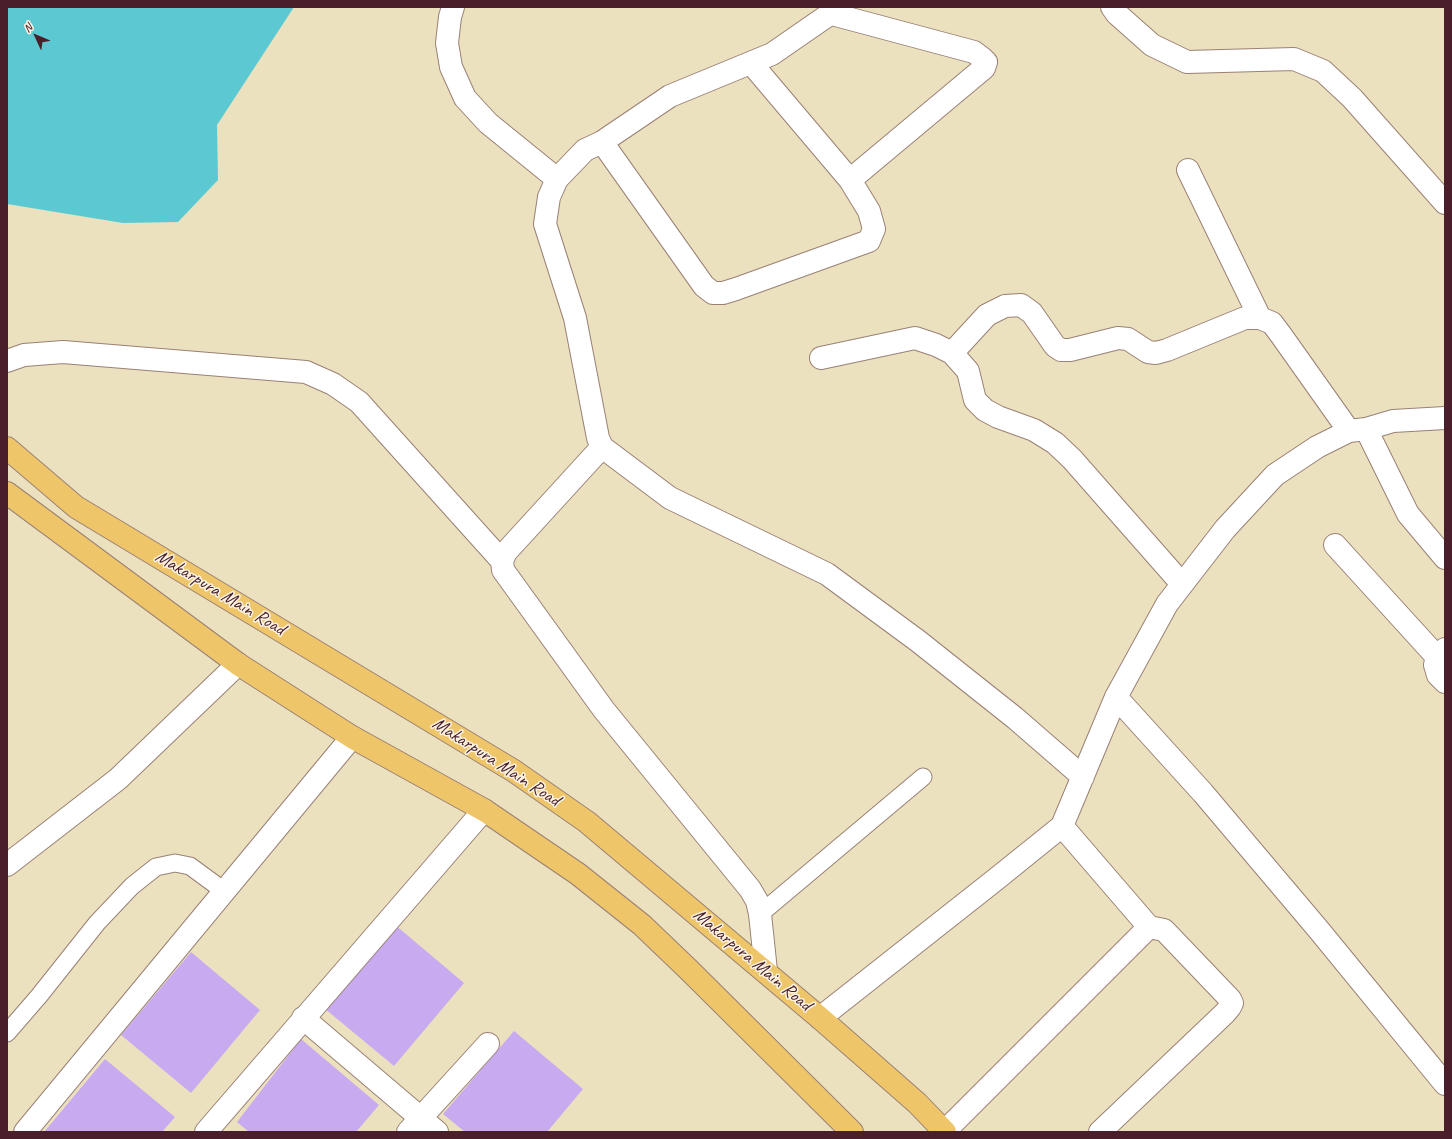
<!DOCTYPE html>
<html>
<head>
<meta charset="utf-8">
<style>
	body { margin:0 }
	#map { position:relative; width:1452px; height:1139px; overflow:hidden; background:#ebe1bf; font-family:Caveat,sans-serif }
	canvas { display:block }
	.frame { position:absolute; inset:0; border:8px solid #4a1f2b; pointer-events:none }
	.north { position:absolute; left:16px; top:16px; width:40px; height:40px; -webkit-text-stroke:3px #fcf5e5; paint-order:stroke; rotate:314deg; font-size:11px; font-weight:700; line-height:16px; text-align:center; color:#4a1f2b }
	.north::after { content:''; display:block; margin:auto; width:14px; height:18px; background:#4a1f2b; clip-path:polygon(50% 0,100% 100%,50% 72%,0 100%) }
</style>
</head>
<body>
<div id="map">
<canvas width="1452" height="1139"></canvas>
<div class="frame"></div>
<div class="north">N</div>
</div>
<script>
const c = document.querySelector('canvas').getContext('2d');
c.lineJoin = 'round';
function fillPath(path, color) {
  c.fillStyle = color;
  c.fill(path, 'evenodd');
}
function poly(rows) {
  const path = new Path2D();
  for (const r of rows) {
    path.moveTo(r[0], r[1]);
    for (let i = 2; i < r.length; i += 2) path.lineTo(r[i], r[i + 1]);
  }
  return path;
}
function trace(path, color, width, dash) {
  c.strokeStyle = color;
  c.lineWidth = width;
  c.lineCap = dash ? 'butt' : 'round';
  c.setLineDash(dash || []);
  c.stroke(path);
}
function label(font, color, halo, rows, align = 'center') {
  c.font = font + ' Caveat,sans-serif';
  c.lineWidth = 3;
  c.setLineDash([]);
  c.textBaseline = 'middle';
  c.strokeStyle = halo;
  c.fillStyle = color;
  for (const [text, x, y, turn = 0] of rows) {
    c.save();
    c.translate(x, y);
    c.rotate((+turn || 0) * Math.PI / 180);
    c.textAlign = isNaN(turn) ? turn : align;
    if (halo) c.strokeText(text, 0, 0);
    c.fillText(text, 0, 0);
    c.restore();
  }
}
const water = poly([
	[7,7,294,7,217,125,218,180,178,222,123,223,7,204]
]);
const building = poly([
	[394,924,464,983,394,1066,324,1008],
	[191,952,260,1010,191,1093,121,1035],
	[514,1031,583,1089,547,1132,465,1132,443,1114],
	[301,1039,379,1105,356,1132,249,1132,237,1122],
	[105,1059,175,1117,162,1132,44,1132]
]);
const lane = poly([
	[760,914,923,777],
	[7,1033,39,996,97,923,132,886,156,867,175,863,190,866,224,891]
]);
const street = poly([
	[453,7,450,17,447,43,451,67,465,98,488,123,557,179],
	[840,7,772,54,670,96,602,142,585,150,557,179,549,197,545,224,575,318,598,438,602,447,670,498,827,574,918,641,1015,718,1083,777],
	[1112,7,1117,14,1152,45,1187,62,1294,59,1323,71,1352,98,1445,203],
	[832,14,974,52,982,58,986,62,984,68,850,180],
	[602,142,704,286,713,293,723,293,736,289,869,241,874,229,869,211,850,180,751,63],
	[1188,170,1260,318],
	[952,353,987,315,1005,306,1021,305,1032,313,1055,346,1061,350,1070,350,1118,338,1128,339,1148,352,1156,353,1167,350,1245,318,1260,318,1272,323,1281,335,1349,431],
	[821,358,915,338,936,345,952,353,968,371,975,400,985,410,998,417,1034,430,1055,443,1072,459,1182,584],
	[7,361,24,355,63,352,306,372,333,384,359,402,502,561],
	[1366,429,1408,514,1445,558],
	[602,447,506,552,502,561,503,570,604,710,750,889,757,901,760,914,766,971],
	[1335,545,1437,657],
	[1445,649,1437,657,1435,665,1438,675,1445,682],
	[1116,697,1203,793,1318,929,1445,1084],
	[7,865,118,779,238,664],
	[303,1018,437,1132],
	[820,1018,995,880,1062,826,1116,697,1167,604,1225,529,1275,475,1317,447,1349,431,1366,429,1393,421,1445,418],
	[25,1132,352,737],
	[206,1132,484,810],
	[408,1132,488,1044],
	[944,1132,1149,927,1062,826],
	[1100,1132,1225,1013,1230,1007,1232,1003,1230,999,1164,930,1149,927]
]);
const highway = poly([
	[7,448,76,507,514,771,587,822,820,1018,917,1103,945,1132],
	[7,493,238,664,352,737,484,810,578,874,642,925,688,969,852,1132]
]);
const streetNames = [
	["Makarpura Main Road",220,593,31],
	["Makarpura Main Road",496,762,33],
	["Makarpura Main Road",752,960,40]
];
fillPath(water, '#5cc9d2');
fillPath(building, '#c7aaf0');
trace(lane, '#9a8075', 19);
trace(street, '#9a8075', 24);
trace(highway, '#9a8075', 24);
trace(lane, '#fff', 17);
trace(street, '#fff', 22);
trace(highway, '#eec569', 22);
label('19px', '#4a1f2b', '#fcf5e5', streetNames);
</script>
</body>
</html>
